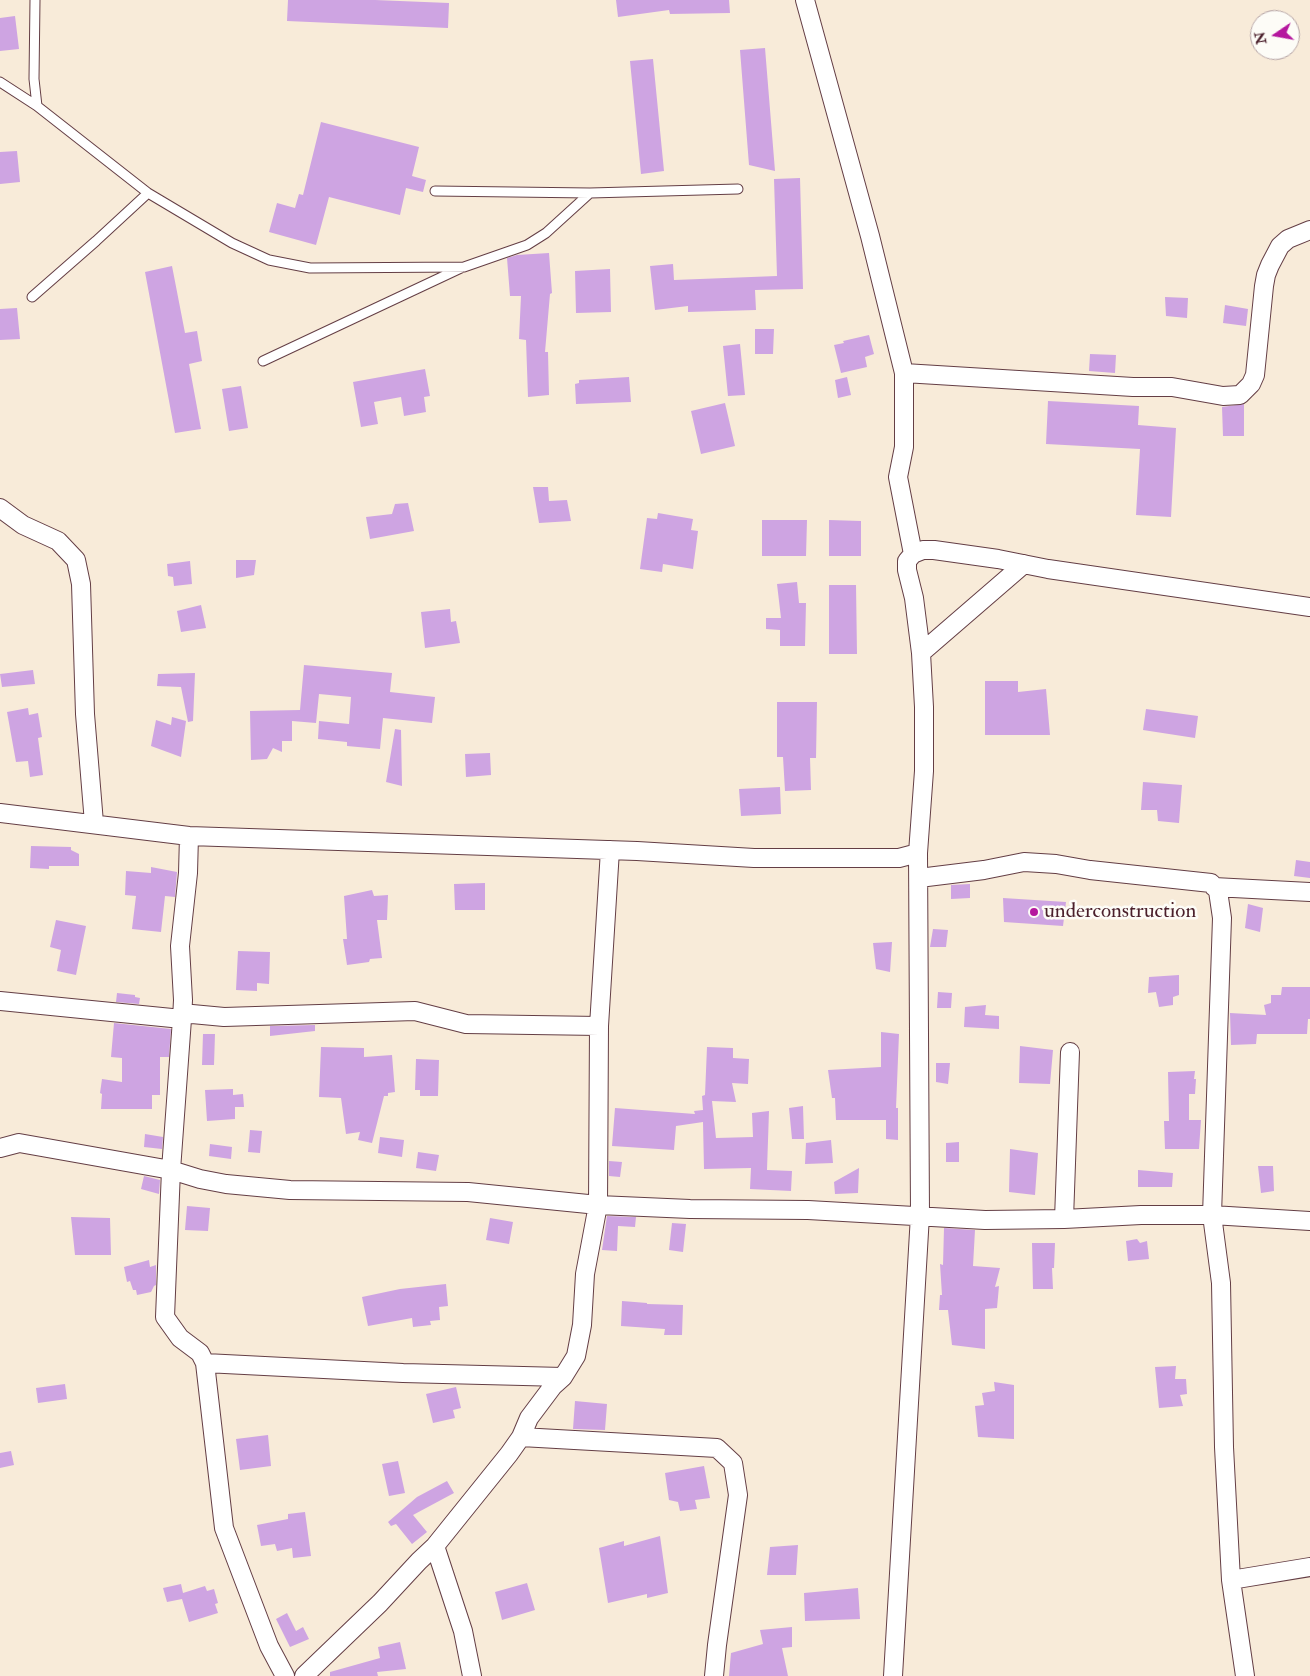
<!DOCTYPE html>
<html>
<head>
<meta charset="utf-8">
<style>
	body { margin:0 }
	#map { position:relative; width:1310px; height:1676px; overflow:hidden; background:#f8ebd9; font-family:"IM FELL Double Pica",serif }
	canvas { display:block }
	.north { position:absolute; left:1250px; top:10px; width:50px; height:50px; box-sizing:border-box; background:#fdfcf7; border:1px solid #b5a4a5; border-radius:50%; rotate:258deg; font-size:14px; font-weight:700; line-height:20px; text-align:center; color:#4a1f2b }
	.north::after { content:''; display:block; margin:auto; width:18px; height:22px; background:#b5179e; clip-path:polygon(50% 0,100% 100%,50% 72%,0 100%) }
</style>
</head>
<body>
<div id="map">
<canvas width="1310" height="1676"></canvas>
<div class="north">N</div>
</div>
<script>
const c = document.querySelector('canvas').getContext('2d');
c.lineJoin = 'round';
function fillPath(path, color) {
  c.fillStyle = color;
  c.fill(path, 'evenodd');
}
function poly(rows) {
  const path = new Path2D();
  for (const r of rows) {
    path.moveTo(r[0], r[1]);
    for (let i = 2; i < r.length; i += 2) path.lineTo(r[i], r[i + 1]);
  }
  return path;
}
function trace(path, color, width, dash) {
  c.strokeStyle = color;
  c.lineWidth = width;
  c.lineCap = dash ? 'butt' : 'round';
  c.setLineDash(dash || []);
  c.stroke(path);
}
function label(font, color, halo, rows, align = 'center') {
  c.font = font + ' "IM FELL Double Pica",serif';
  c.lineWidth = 5;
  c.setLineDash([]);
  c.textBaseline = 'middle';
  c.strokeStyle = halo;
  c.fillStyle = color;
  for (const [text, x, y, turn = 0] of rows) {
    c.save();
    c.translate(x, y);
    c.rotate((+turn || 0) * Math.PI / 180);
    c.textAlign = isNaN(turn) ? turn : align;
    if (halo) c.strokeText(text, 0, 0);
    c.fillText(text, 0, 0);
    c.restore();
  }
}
const building = poly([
	[288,0,375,0,449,3,448,28,287,21],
	[616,0,729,0,730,13,670,14,669,10,618,17],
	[15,16,19,49,0,51,0,18],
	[765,48,775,171,749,165,740,50],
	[653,59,664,171,641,174,630,61],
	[321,122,419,147,412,176,426,180,423,192,406,188,400,215,329,197,316,245,269,232,277,203,295,208,299,194,303,195],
	[17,151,20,182,0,184,0,152],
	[800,178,803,289,755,290,756,310,688,312,688,306,655,310,650,266,673,264,674,280,777,276,774,179],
	[549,253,552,293,550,294,545,352,548,352,549,395,528,397,526,340,519,339,521,296,510,296,507,258,517,255],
	[172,266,185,333,197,331,202,361,189,364,201,429,175,433,145,272],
	[610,269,611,312,576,313,575,271],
	[1165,297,1188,298,1187,318,1166,316],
	[1225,305,1248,309,1246,326,1223,323],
	[17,308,20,339,0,340,0,309],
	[755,329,774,329,773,354,755,354],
	[869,335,874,354,865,357,867,367,841,373,834,345,844,343,843,341],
	[740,344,745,395,728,396,723,346],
	[1090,354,1116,355,1115,373,1089,371],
	[425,369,430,396,424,397,426,412,404,416,401,397,374,402,378,424,361,427,353,382],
	[629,377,631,402,576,404,575,384,579,383,579,380],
	[847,377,851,395,838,398,835,380],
	[241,386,248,428,229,431,222,389],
	[1048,401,1139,406,1138,425,1176,428,1171,517,1136,515,1140,449,1046,444],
	[725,403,735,446,701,454,691,411],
	[1244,404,1244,436,1223,436,1222,407],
	[533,487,548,487,549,501,567,500,571,521,539,523],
	[408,503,414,531,370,539,366,517,392,514,395,504],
	[658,513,693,519,691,530,698,531,693,569,663,564,662,572,640,569,647,518,657,519],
	[762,520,807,520,806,556,762,556],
	[829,520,861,521,861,556,829,556],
	[236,560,256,560,254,575,236,578],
	[190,561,192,584,174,586,173,577,168,576,167,564],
	[797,582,799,603,806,603,805,646,780,646,780,630,766,629,766,618,781,618,777,584],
	[829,585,856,585,857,654,829,654],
	[201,605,206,628,181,632,177,611],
	[450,609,451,622,456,621,460,643,425,648,421,612],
	[304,665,392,673,390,692,435,697,432,723,383,718,380,749,347,746,347,742,318,739,319,721,349,724,351,697,319,694,316,723,292,721,292,741,282,741,282,752,273,748,267,759,251,760,250,711,300,710],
	[33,670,35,684,2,687,0,674],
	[195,673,193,721,188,722,181,687,157,686,158,674],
	[985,681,1018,681,1018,692,1046,689,1050,735,985,735],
	[777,702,817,702,816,758,810,758,811,790,785,791,783,757,777,757],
	[28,708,29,715,38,713,42,737,38,738,43,775,30,777,28,761,16,762,7,712],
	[1146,709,1198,716,1195,738,1143,730],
	[172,717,186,721,181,757,151,746,156,720,171,725],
	[395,729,401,730,402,786,386,782],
	[490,753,491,775,466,777,465,754],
	[1143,782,1182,785,1179,823,1158,821,1157,810,1141,810],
	[780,787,781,814,741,816,739,789],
	[31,846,71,847,71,850,79,854,79,866,49,866,49,869,30,868],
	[1296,860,1310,862,1310,878,1294,876],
	[151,867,177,872,175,897,165,896,161,932,132,929,136,896,125,895,126,871,151,873],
	[485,883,485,910,455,910,454,884],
	[970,884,970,898,951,899,951,885],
	[372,890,374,896,388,895,387,920,377,920,382,958,370,959,369,962,347,965,343,939,347,939,344,896],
	[1003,898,1066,902,1063,926,1004,922],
	[1248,904,1263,908,1260,932,1245,928],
	[56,920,86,926,76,975,57,971,61,950,50,947],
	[933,929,948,930,946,947,930,947],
	[892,942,890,972,876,969,873,943],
	[238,951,270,952,269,984,257,983,257,991,236,990],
	[1179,975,1179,995,1173,997,1173,1005,1159,1007,1156,992,1148,993,1149,977],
	[1282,987,1310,987,1310,1019,1308,1019,1307,1034,1257,1034,1256,1044,1231,1045,1230,1013,1266,1015,1264,1005,1271,1003,1271,995,1281,995],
	[938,992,952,993,951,1008,937,1008],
	[117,993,135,995,135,997,140,998,139,1004,116,1002],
	[986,1005,985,1015,999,1016,999,1029,964,1027,965,1007],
	[114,1023,171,1029,169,1057,160,1057,160,1095,152,1095,152,1109,101,1109,102,1094,100,1093,102,1079,122,1082,122,1058,111,1057],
	[315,1025,315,1031,270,1036,270,1026],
	[881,1032,899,1034,896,1108,898,1108,898,1140,886,1139,886,1120,836,1120,835,1098,832,1098,828,1070,881,1067],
	[203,1034,215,1034,214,1065,202,1065],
	[1020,1046,1053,1050,1050,1084,1019,1083],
	[321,1047,364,1048,364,1057,392,1055,395,1092,388,1093,388,1096,384,1096,372,1143,358,1140,360,1132,346,1134,341,1098,319,1097],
	[707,1047,733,1048,733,1058,749,1059,748,1084,732,1083,736,1102,712,1101,716,1138,753,1137,752,1113,769,1111,767,1170,792,1171,791,1191,750,1189,751,1168,704,1169,703,1122,676,1126,674,1150,612,1146,615,1108,695,1114,694,1111,703,1110,702,1096,705,1095],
	[416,1059,439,1060,438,1096,420,1096,420,1090,415,1090],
	[936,1063,950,1063,948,1084,936,1082],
	[1195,1071,1194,1079,1196,1079,1195,1094,1189,1094,1189,1120,1201,1120,1199,1149,1165,1149,1164,1121,1169,1121,1168,1072],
	[233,1089,233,1095,243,1094,244,1107,235,1107,235,1119,207,1121,205,1090],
	[803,1106,804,1139,792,1139,789,1108],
	[250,1130,262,1131,260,1153,248,1152],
	[145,1134,163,1137,162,1149,144,1147],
	[380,1137,404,1140,402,1157,378,1153],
	[831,1140,833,1163,805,1164,806,1143],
	[959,1142,959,1162,946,1162,946,1143],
	[210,1144,232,1147,231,1159,209,1156],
	[1010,1149,1038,1153,1035,1195,1009,1192],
	[418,1152,439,1155,436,1171,416,1168],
	[609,1161,622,1162,620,1177,609,1176],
	[1258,1166,1273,1166,1274,1191,1261,1193],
	[859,1168,858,1193,835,1194,834,1182],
	[1138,1170,1173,1173,1172,1187,1138,1187],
	[144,1176,160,1180,159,1194,141,1189],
	[187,1206,210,1208,208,1231,185,1230],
	[607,1216,636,1217,635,1227,618,1226,617,1251,602,1250],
	[71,1217,110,1218,111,1255,75,1255],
	[490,1218,513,1222,509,1244,486,1240],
	[672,1223,686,1224,683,1252,669,1250],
	[944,1228,975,1230,973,1266,1000,1268,995,1287,999,1286,997,1308,985,1309,985,1349,952,1345,948,1310,939,1310,940,1295,942,1295,940,1264,943,1265],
	[1137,1239,1140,1243,1147,1241,1149,1259,1128,1261,1126,1241],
	[1032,1243,1055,1243,1054,1268,1052,1268,1053,1289,1033,1289],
	[149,1260,150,1267,156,1265,156,1285,154,1286,151,1292,137,1295,136,1290,133,1290,130,1281,127,1282,124,1267],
	[446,1284,448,1306,439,1307,440,1320,430,1321,431,1325,413,1327,412,1318,368,1326,362,1297,400,1289],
	[622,1301,647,1303,647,1304,683,1305,682,1335,664,1335,665,1329,621,1326],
	[1176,1366,1175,1379,1186,1379,1187,1394,1180,1395,1183,1406,1159,1408,1155,1367],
	[994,1382,1014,1385,1014,1439,978,1437,975,1406,984,1405,982,1393,995,1391],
	[65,1384,67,1399,38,1403,36,1388],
	[456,1387,461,1408,453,1410,455,1418,433,1423,426,1394],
	[575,1401,607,1404,605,1430,573,1429],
	[268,1435,271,1466,240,1470,236,1439],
	[11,1451,14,1465,0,1468,0,1453],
	[398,1461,405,1493,389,1496,382,1464],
	[704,1466,710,1498,695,1500,697,1509,680,1511,678,1502,669,1500,665,1473],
	[447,1481,454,1493,413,1515,427,1532,412,1544,396,1524,391,1526,388,1522,417,1497],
	[305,1512,311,1556,293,1558,292,1548,277,1551,275,1544,261,1546,257,1525,288,1519,288,1514],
	[660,1536,668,1593,647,1598,647,1594,608,1603,599,1548,624,1541,624,1546],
	[798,1545,796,1575,767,1575,770,1547],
	[527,1583,535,1610,502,1620,495,1592],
	[181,1584,183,1593,205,1586,207,1591,214,1589,218,1603,215,1604,218,1613,189,1622,182,1599,167,1602,163,1588],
	[858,1588,860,1619,805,1621,804,1593],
	[287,1613,296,1631,303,1627,309,1639,290,1647,276,1619],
	[792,1627,792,1647,782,1648,788,1676,729,1676,731,1653,763,1644,760,1630],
	[400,1642,406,1669,377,1672,378,1676,330,1676,330,1672,380,1658,378,1647]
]);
const service = poly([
	[35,0,34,79,37,106],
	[0,82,37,106,148,193,232,243,269,260,310,268,464,267,527,245,546,233,590,193],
	[435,191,590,193,738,189],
	[32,297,96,241,148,193],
	[263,361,461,268]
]);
const minor = poly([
	[805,0,870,236,904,373,904,447,898,477,913,554],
	[904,373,1133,387,1172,387,1223,396,1240,395,1251,384,1255,375,1264,286,1266,275,1270,265,1280,246,1288,239,1310,230],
	[0,508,23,525,58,541,76,560,81,584,85,714,94,823],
	[921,653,1024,564],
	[0,813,189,836,637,851,754,858,899,858,918,853],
	[189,836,188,873,180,946,183,1000,182,1019,171,1170,165,1317,180,1338,200,1353,205,1363,224,1528,269,1646,285,1676],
	[919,878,984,870,1024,862,1056,864,1090,870,1211,883,1218,891,1222,918,1212,1215,1221,1283,1224,1447,1231,1580,1245,1676],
	[1214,887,1310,892],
	[0,1001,182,1019],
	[182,1015,192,1014,224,1017,415,1011,466,1024,599,1026],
	[0,1148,19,1143,171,1170,200,1179,226,1184,290,1190,468,1192,598,1205,690,1209,808,1210,985,1220,1064,1219,1141,1215,1212,1215,1310,1221],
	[1064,1219,1070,1052],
	[205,1363,403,1373,563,1377],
	[521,1437,717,1448,733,1463,738,1495,717,1645,714,1676],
	[435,1546,463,1631,472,1676],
	[1231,1580,1310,1567],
	[304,1676,380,1603,419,1561,435,1546,509,1454,521,1437,529,1418,553,1386,563,1377,576,1356,582,1325,585,1274,598,1205,599,1026,610,850],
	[893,1676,920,1215,918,853,924,771,924,707,921,653,914,598,907,570,907,561,913,554,923,550,934,550,998,559,1048,569,1310,607]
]);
const markers = [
	[1034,912,5,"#b5179e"]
];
const poiNames = [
	["underconstruction",1044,912]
];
fillPath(building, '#cea4e2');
trace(service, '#643e45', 11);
trace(minor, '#643e45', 20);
trace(service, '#fff', 9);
trace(minor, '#fff', 18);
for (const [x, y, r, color] of markers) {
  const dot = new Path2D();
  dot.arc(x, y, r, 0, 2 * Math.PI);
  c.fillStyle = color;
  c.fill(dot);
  trace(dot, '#fdfcf7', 2);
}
label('21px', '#4a1f2b', '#fdfcf7', poiNames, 'left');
</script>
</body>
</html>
